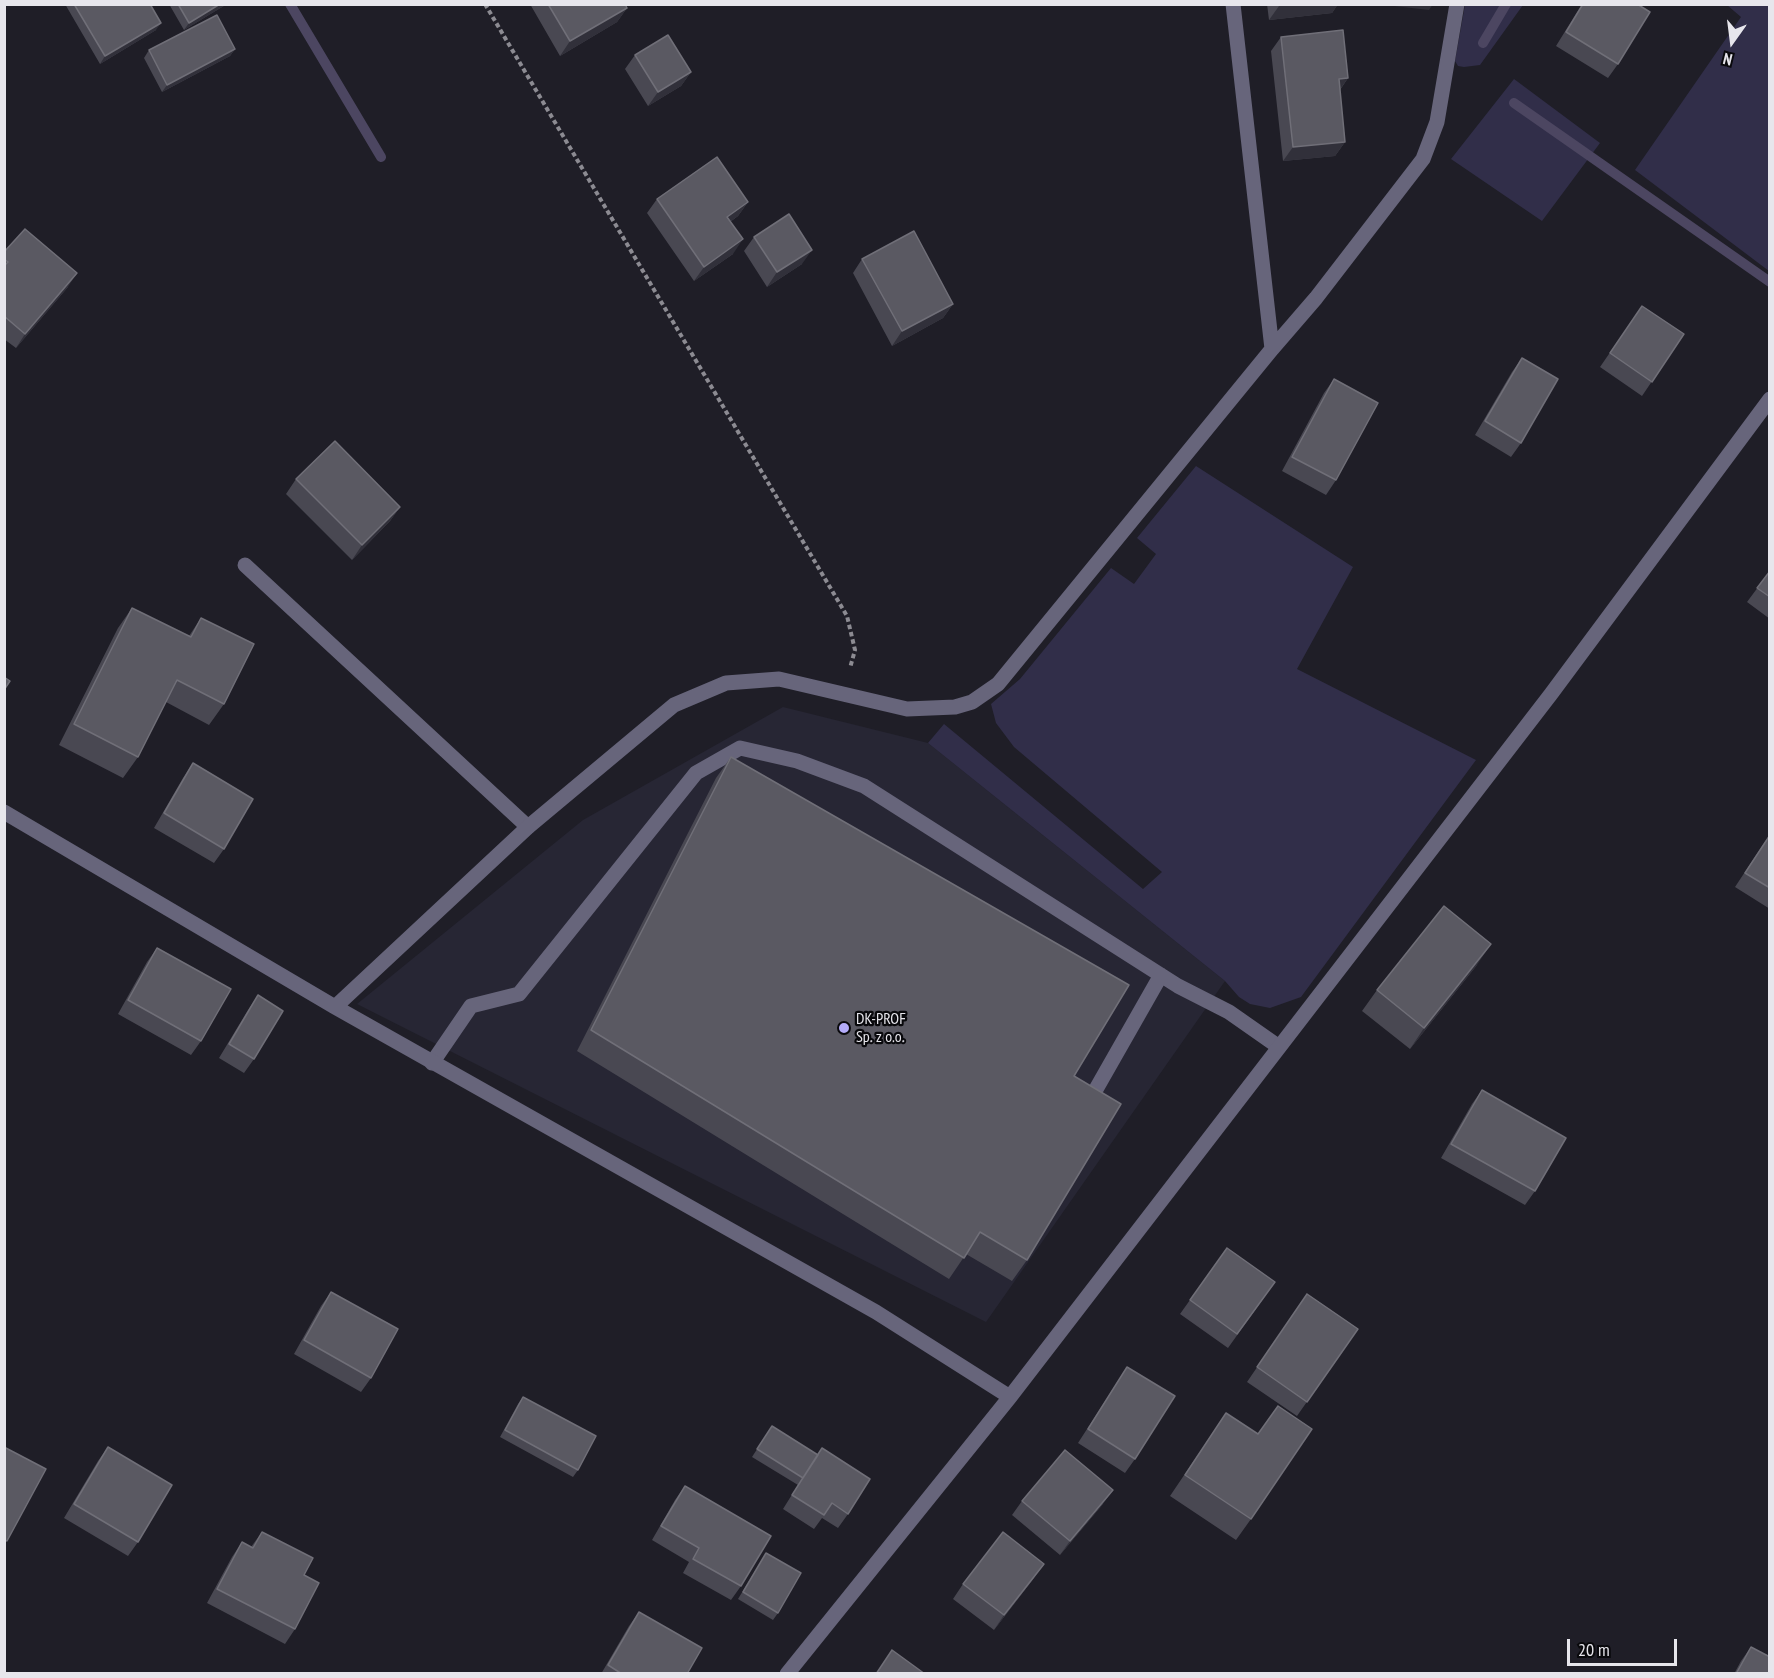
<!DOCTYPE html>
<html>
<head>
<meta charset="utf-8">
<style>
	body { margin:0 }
	#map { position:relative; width:1774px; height:1678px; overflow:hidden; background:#1f1e27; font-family:"PT Sans Narrow",sans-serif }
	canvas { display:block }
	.frame { position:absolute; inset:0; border:6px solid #e7e6ec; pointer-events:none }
	.north { position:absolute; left:1702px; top:12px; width:60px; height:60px; -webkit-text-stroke:4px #09090c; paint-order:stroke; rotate:194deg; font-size:16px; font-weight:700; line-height:24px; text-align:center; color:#e7e6ec }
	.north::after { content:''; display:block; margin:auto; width:21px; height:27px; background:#e7e6ec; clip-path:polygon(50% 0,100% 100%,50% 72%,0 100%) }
	.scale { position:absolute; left:1567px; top:1639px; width:110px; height:27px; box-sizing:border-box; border:3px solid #e7e6ec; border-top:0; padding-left:8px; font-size:18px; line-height:21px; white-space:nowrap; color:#e7e6ec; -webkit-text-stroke:4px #09090c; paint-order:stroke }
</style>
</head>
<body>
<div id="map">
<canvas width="1774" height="1678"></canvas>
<div class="frame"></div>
<div class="north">N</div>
<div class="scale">20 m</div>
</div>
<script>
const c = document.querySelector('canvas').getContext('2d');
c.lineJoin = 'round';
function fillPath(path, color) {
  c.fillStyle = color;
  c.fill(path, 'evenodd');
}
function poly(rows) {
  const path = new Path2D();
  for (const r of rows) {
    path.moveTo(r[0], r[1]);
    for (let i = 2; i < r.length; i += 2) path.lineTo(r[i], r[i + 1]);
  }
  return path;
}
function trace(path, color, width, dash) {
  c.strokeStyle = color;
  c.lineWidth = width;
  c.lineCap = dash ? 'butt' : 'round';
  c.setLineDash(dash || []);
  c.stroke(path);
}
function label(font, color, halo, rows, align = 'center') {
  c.font = font + ' "PT Sans Narrow",sans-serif';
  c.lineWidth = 4.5;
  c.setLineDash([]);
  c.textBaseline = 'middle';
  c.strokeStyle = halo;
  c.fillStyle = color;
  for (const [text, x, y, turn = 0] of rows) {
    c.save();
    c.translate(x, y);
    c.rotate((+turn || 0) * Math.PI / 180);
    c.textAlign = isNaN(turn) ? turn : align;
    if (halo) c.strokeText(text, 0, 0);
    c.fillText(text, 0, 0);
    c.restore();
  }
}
const built = poly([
	[783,707,928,743,1225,981,986,1322,357,1004,583,820]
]);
const green = poly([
	[1465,5,1523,5,1480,65,1464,67,1458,66,1455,61],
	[1727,5,1769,5,1769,271,1635,170,1741,17],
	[1514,79,1600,143,1542,221,1451,159],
	[1196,466,1353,567,1297,669,1476,760,1301,997,1270,1008,1250,1004,1239,997,1225,981,928,743,944,724,1143,889,1162,872,1014,747,996,723,991,704,1020,679,1111,568,1134,584,1156,554,1137,538]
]);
const stream = poly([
	[290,4,381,157],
	[1483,43,1506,4],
	[1514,103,1770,282]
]);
const path = poly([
	[485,4,847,616,855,650,850,668]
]);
const lane = poly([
	[245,565,528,827],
	[432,1063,471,1006,519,994,696,773,740,748,797,761,864,786,1178,986,1229,1012,1279,1047],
	[1091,1098,1161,975]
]);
const street = poly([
	[1233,4,1272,349],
	[4,812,335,1007,876,1312,1010,1397],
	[335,1007,528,827,674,705,726,683,779,679,907,709,955,707,972,702,998,684,1272,349,1316,298,1423,159,1437,122,1457,4],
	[787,1674,1010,1397,1551,694,1770,399]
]);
const wall = poly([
	[65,4,150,4,156,30,100,64],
	[169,4,227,4,184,30],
	[530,4,625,4,627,8,617,22,560,56],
	[1267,4,1338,4,1332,13,1269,20],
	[1582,4,1637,4,1618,64,1608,78,1556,46],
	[1281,37,1348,78,1340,90,1345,142,1335,156,1283,161,1271,51],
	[235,49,230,56,162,92,144,58,149,50],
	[635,55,691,72,681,86,648,106,625,69],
	[657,199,748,202,738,216,730,222,733,254,694,281,647,213],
	[754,237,802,264,767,287,744,251],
	[4,252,68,287,16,348,4,339],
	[862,259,953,304,943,318,892,346,853,273],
	[1642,306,1684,334,1642,396,1600,367],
	[1522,358,1521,443,1511,457,1475,435,1512,372],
	[1334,379,1336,480,1326,495,1282,471,1324,393],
	[296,479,400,507,390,521,352,560,286,494],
	[1770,571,1770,619,1747,602],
	[132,608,189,636,201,618,224,704,209,725,166,702,138,757,123,778,59,745,118,628],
	[731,757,1074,1076,1027,1260,1012,1281,966,1254,949,1279,577,1051,716,778],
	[193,763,224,849,214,863,154,828,183,778],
	[1770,834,1770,909,1735,887],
	[157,948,201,1041,191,1055,118,1014,147,962],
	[1477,965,1410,1049,1362,1011,1377,990],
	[258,995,254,1059,244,1073,219,1058,248,1010],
	[1482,1090,1535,1191,1525,1205,1441,1158,1472,1104],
	[1227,1248,1275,1282,1228,1348,1180,1314],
	[331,1292,371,1378,361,1392,294,1354,321,1306],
	[1307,1294,1358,1329,1297,1416,1247,1382],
	[1127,1367,1135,1459,1125,1473,1078,1443],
	[523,1397,578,1470,573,1477,500,1437,518,1404],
	[1226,1413,1251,1519,1236,1540,1170,1496],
	[772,1426,848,1514,838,1528,822,1518,814,1529,783,1509,798,1485,752,1457],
	[108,1447,138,1542,128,1556,64,1518,98,1461],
	[685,1486,741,1586,731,1600,683,1573,689,1562,652,1540,675,1500],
	[1022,1501,1103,1504,1060,1555,1012,1515],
	[262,1532,304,1575,295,1629,285,1644,207,1603,232,1557,242,1542,251,1547],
	[766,1553,778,1613,773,1620,738,1599],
	[1034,1578,994,1630,953,1599,963,1584],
	[639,1612,687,1674,601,1674,629,1626],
	[1751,1647,1770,1674,1734,1674,1741,1661]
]);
const shadedWall = poly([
	[220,4,227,4,184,30,189,23],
	[1292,4,1338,4,1332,13,1269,20,1279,6],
	[1377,4,1433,4,1429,10],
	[627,8,617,22,560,56,570,41],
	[161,23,156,30,100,64,105,56],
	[235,49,230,56,162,92,167,85],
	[691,72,681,86,648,106,658,92],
	[1348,78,1338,92,1339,79],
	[1345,142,1335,156,1283,161,1293,147],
	[748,202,738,216,717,231,727,217],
	[743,239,733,254,694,281,704,267],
	[812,250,802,264,767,287,777,272],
	[77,273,68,287,16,348,25,334],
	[953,304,943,318,892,346,902,331],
	[400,507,390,521,352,560,362,545],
	[1491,944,1477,965,1410,1049,1424,1028],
	[1113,1490,1103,1504,1060,1555,1070,1541],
	[1044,1564,1034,1578,994,1630,1004,1615]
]);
const building = poly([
	[74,4,150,4,161,23,105,56,74,4],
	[178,4,220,4,189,23,178,4],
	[548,4,625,4,627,8,570,41,548,4],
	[1583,4,1637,4,1650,12,1618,64,1566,32,1583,4],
	[217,15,235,49,167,85,149,50,217,15],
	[1343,30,1348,78,1339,79,1345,142,1293,147,1281,37,1343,30],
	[668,35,691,72,658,92,635,55,668,35],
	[717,157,748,202,727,217,743,239,704,267,657,199,717,157],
	[789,214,812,250,777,272,754,237,789,214],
	[25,229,77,273,25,334,4,316,4,266,8,262,4,259,4,252,25,229],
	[914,231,953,304,902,331,862,259,914,231],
	[1642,306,1684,334,1652,382,1610,353,1642,306],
	[1522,358,1558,379,1521,443,1485,421,1522,358],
	[1334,379,1378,403,1336,480,1292,457,1334,379],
	[335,441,400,507,362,545,296,479,335,441],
	[1770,571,1770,597,1757,588,1770,571],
	[132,608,191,637,201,618,254,644,224,704,177,680,138,757,74,724,132,608],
	[4,677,10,681,4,690,4,677],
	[731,757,1129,985,1074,1076,1121,1104,1027,1260,980,1232,964,1258,591,1030,731,757],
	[193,763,253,799,224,849,164,813,193,763],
	[1770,835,1770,888,1745,873,1770,835],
	[1444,906,1491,944,1424,1028,1377,990,1444,906],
	[157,948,231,989,201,1041,128,1000,157,948],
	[258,995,283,1011,254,1059,229,1044,258,995],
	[1482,1090,1566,1138,1535,1191,1451,1144,1482,1090],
	[1227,1248,1275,1282,1237,1334,1190,1300,1227,1248],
	[331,1292,398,1329,371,1378,304,1340,331,1292],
	[1307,1294,1358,1329,1307,1402,1257,1367,1307,1294],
	[1127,1367,1175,1396,1135,1459,1088,1429,1127,1367],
	[523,1397,596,1436,578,1470,505,1430,523,1397],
	[1278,1406,1312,1429,1251,1519,1185,1475,1226,1413,1258,1434,1278,1406],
	[772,1426,818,1455,803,1478,757,1449,772,1426],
	[4,1447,46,1469,7,1541,4,1540,4,1447],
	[108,1447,172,1485,138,1542,74,1504,108,1447],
	[822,1448,870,1479,848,1514,832,1503,824,1515,792,1495,822,1448],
	[1065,1450,1113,1490,1070,1541,1022,1501,1065,1450],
	[685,1486,771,1536,741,1586,693,1559,699,1548,661,1526,685,1486],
	[262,1532,313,1558,304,1575,319,1583,295,1629,217,1589,242,1542,253,1548,262,1532],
	[1003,1532,1044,1564,1004,1615,963,1584,1003,1532],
	[766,1553,801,1573,778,1613,743,1592,766,1553],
	[639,1612,702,1648,687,1674,622,1674,608,1665,639,1612],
	[1751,1647,1770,1657,1770,1674,1736,1674,1751,1647],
	[892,1650,925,1674,876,1674,892,1650]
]);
const markers = [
	[844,1028,6,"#b4acf9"]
];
const poiNames = [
	["DK-PROF",856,1019],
	["Sp. z o.o.",856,1037]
];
fillPath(built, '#272634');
fillPath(green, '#312e49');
trace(stream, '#4c4661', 10);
trace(path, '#8c8b92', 4, [4.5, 3]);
trace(lane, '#67657b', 15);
trace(street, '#67657b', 15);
fillPath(wall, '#494852');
fillPath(shadedWall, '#31303a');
fillPath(building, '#5a5962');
trace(building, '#706f78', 1.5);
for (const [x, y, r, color] of markers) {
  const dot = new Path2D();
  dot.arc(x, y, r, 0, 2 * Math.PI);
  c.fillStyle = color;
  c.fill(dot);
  trace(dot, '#09090c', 2);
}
label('16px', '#e7e6ec', '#09090c', poiNames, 'left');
</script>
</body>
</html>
